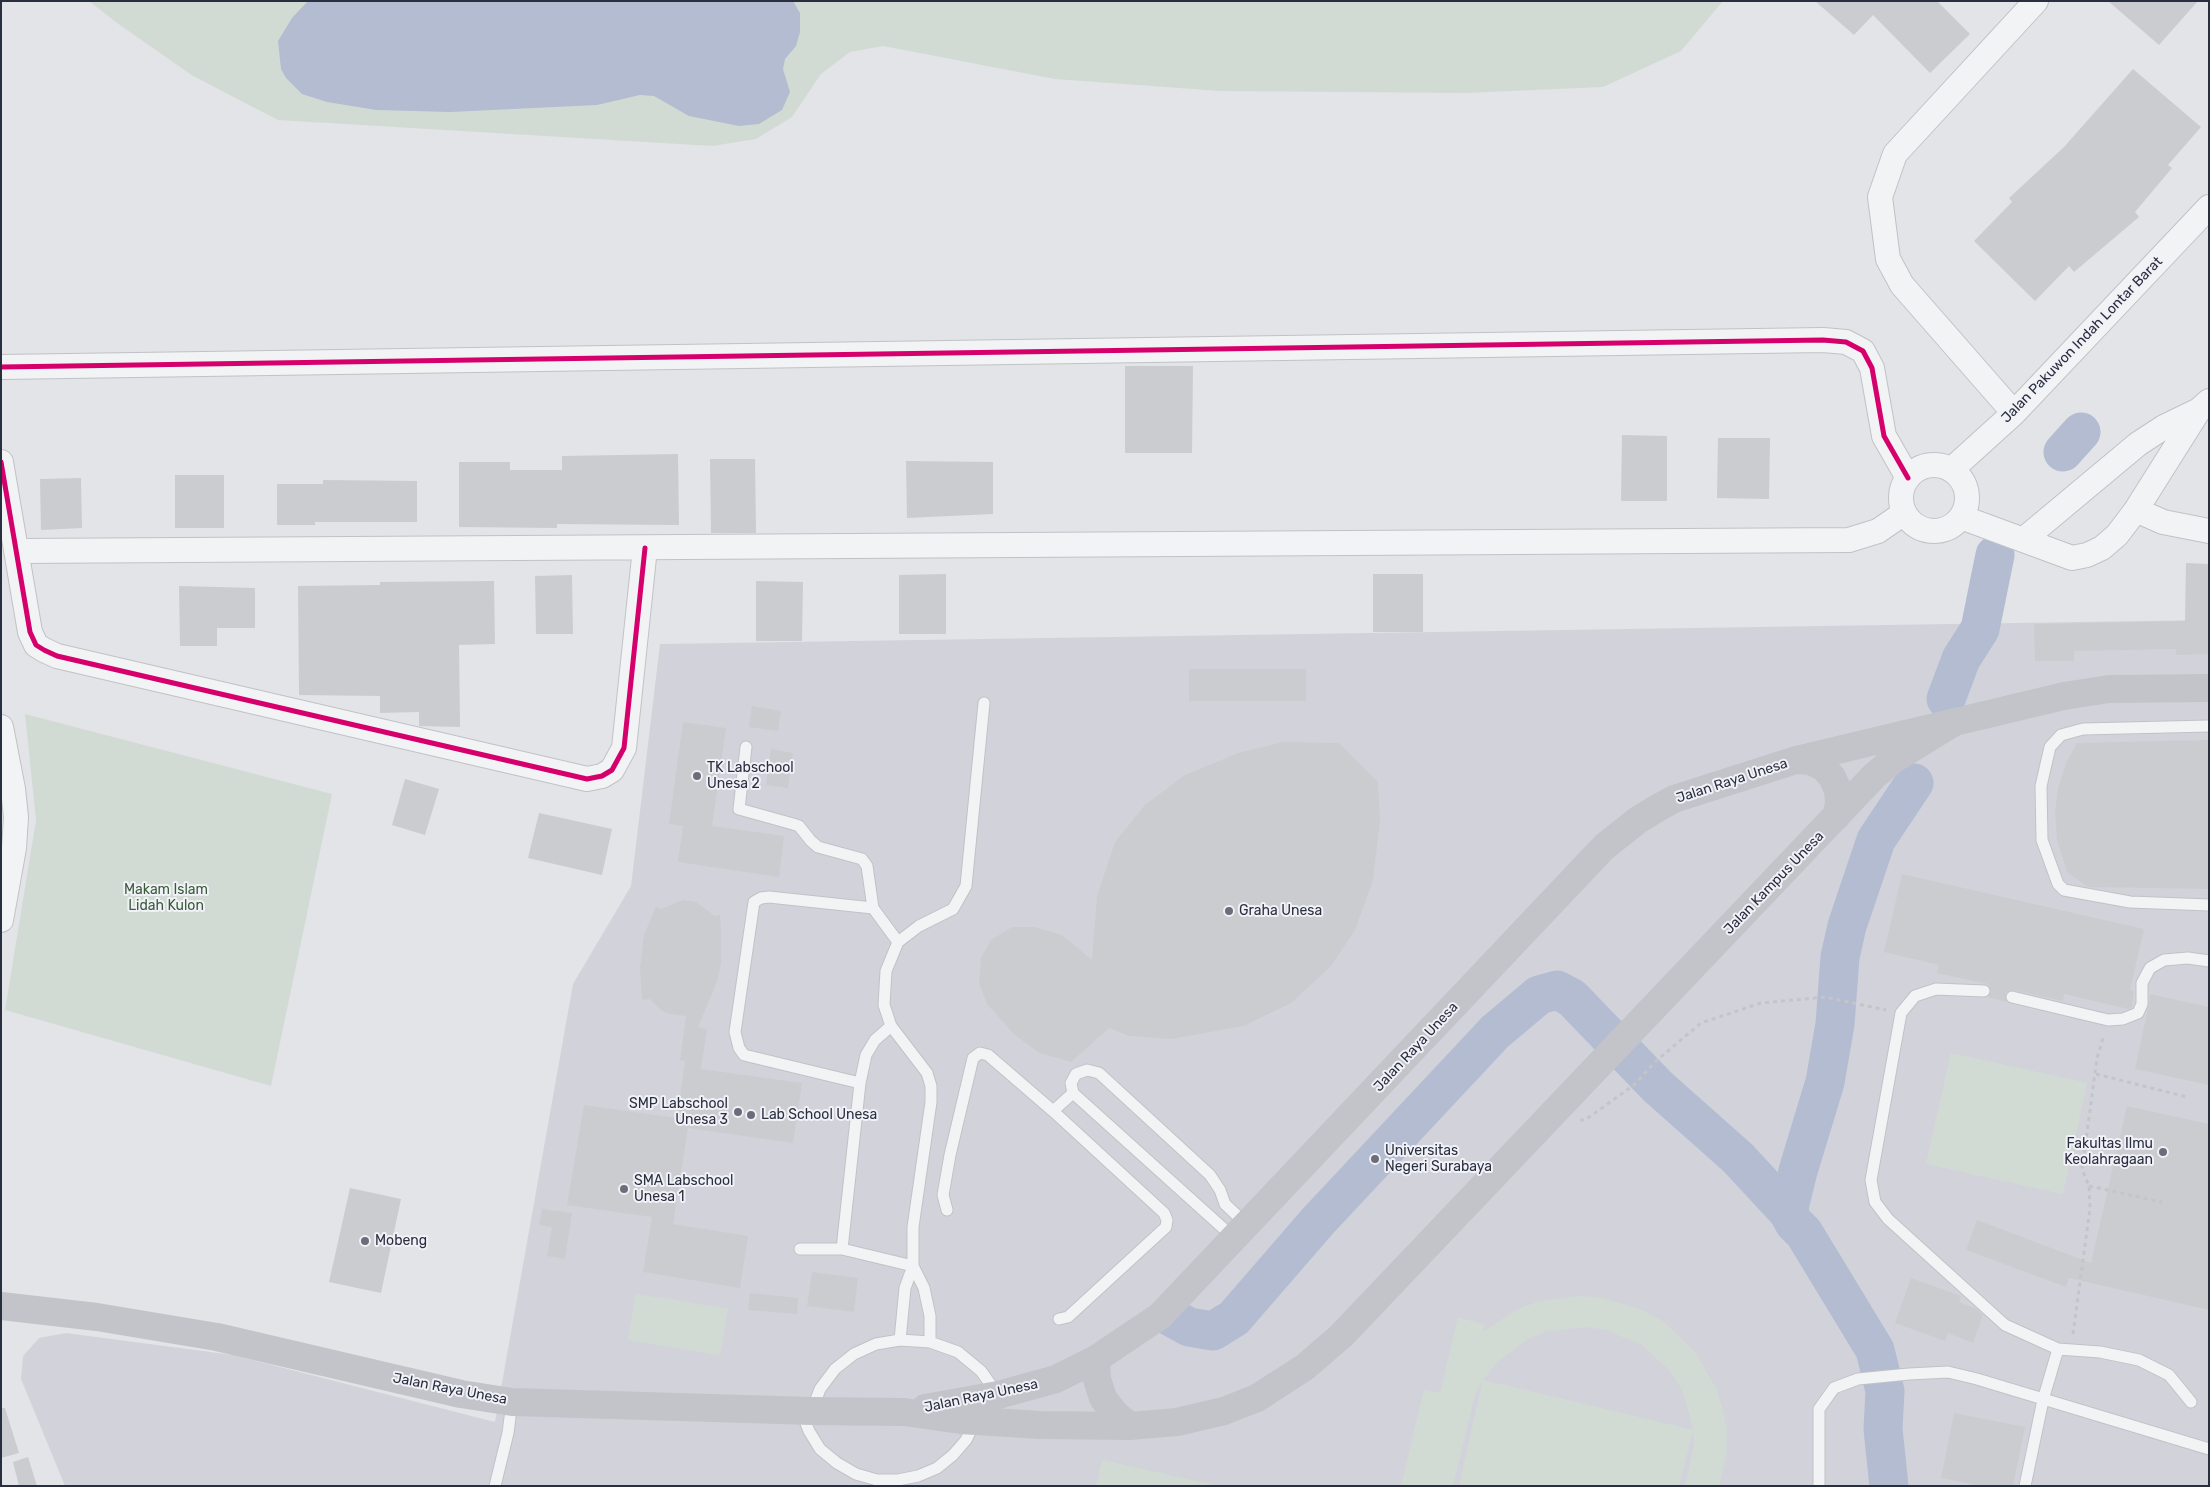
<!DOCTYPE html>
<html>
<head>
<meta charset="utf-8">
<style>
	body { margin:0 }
	#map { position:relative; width:2210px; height:1487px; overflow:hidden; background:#e3e4e7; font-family:Rubik,sans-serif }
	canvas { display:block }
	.frame { position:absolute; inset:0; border:2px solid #2a2f40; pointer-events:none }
</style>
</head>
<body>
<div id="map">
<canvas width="2210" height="1487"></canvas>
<div class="frame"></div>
</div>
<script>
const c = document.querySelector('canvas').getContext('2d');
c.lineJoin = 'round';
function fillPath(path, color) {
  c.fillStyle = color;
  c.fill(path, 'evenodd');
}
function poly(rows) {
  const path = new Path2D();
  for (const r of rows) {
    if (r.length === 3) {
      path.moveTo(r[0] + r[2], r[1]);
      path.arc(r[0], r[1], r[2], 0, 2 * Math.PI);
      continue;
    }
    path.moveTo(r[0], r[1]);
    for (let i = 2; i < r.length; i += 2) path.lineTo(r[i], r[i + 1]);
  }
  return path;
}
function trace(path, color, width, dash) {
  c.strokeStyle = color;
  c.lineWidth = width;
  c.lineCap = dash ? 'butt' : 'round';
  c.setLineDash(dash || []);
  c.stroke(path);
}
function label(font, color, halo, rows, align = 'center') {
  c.font = font + ' Rubik,sans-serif';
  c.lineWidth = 4;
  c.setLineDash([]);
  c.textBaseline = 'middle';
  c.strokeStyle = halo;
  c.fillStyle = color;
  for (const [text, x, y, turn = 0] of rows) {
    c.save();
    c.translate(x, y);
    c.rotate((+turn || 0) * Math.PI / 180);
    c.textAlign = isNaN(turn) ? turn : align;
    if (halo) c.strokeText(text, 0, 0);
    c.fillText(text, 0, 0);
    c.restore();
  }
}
const built = poly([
	[2209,620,2209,1486,65,1486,21,1379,23,1356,39,1338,66,1333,233,1355,495,1422,573,984,631,886,660,644]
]);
const green = poly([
	[89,1,1723,1,1681,51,1603,87,1466,93,1220,91,1055,79,883,46,850,52,821,74,792,117,756,139,712,146,278,120,193,76,117,23],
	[25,714,332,794,271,1086,5,1010,36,820],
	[1951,1053,2087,1083,2063,1194,1926,1164],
	[636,1294,728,1309,720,1355,628,1340],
	[1580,1296,1603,1298,1644,1311,1664,1322,1695,1352,1717,1390,1723,1411,1727,1433,1726,1455,1719,1486,1685,1486,1694,1446,1693,1427,1682,1389,1671,1372,1642,1345,1606,1330,1587,1327,1547,1331,1528,1339,1497,1362,1483,1380,1693,1430,1679,1486,1459,1486,1483,1380,1475,1395,1453,1486,1401,1486,1424,1390,1440,1393,1458,1318,1484,1324,1483,1332,1516,1310,1537,1302],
	[1102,1460,1218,1486,1096,1486]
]);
const water = poly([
	[308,1,793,1,800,13,800,32,796,46,785,59,783,69,790,92,782,110,759,124,739,126,689,116,654,96,640,95,597,105,450,112,376,110,327,102,302,94,286,78,281,69,278,41,292,18]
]);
const river = poly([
	[2063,452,2081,432],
	[1946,699,1961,659,1980,629,1995,555],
	[1171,1317,1189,1327,1213,1331,1234,1318,1318,1221,1495,1032,1539,995,1557,990,1572,998,1658,1087,1738,1158,1788,1212],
	[1889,1486,1883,1429,1885,1391,1875,1350,1804,1233,1794,1223,1788,1212,1798,1171,1825,1082,1835,1024,1840,957,1847,926,1876,840,1914,783]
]);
const building = poly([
	[1815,1,1937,1,1970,34,1930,73,1873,15,1854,35],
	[2108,1,2198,1,2159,45],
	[2133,69,2201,127,2168,165,2172,168,2135,212,2139,217,2074,272,2069,266,2035,301,1974,241,2012,202,2009,198,2064,147],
	[1125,366,1193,366,1192,453,1125,453],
	[1622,435,1667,436,1667,501,1621,501],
	[1718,438,1770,438,1769,499,1717,498],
	[678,454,679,525,557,524,557,528,459,527,459,462,510,462,510,470,562,470,562,456],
	[710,459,755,459,756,533,711,533],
	[906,461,993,462,993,514,907,518],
	[175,475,224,475,224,528,175,528],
	[81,478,82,528,41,530,40,479],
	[323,480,417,481,417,522,315,522,315,525,277,525,277,484,323,484],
	[2186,563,2209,564,2209,654,2176,655,2176,649,2074,651,2074,661,2035,661,2034,624,2185,621],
	[946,574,946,634,899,634,899,575],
	[1373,574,1423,574,1423,632,1373,632],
	[572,575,573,634,536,634,535,576],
	[494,581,495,644,459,645,460,727,419,726,419,712,380,713,380,696,299,695,298,586,380,585,380,582],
	[756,581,803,582,802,641,756,641],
	[179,586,255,588,255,628,217,628,217,646,180,646],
	[1189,669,1306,669,1306,701,1189,701],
	[752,706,781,711,778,731,749,727],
	[683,722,726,728,712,826,784,836,779,877,678,862,683,826,669,824],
	[2209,740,2209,889,2088,887,2067,872,2057,840,2055,812,2058,788,2067,761,2077,743],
	[1283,742,1339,743,1378,782,1380,821,1373,880,1355,930,1331,966,1291,1003,1244,1026,1171,1039,1129,1036,1109,1028,1071,1062,1039,1053,1015,1035,987,1004,979,983,981,958,991,940,1012,927,1035,927,1062,935,1092,960,1097,896,1115,842,1145,805,1185,775,1238,753],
	[771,749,793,753,788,788,766,785],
	[405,779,439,789,425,835,392,825],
	[539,813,612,829,602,875,528,858],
	[1902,874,2144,929,2130,990,2134,991,2132,1007,2128,1009,2064,994,2063,1001,2013,990,2006,992,2006,1002,1988,997,1991,991,1988,984,1937,973,1939,965,1884,952],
	[683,900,696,902,715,916,720,915,721,930,721,963,718,979,698,1027,707,1029,701,1069,802,1083,793,1143,688,1128,673,1224,748,1236,740,1288,643,1272,652,1217,567,1205,584,1105,677,1118,685,1061,680,1060,686,1016,670,1014,662,1011,650,999,642,1000,640,968,644,935,656,907,661,909],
	[2150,994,2209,1007,2209,1085,2135,1069,2149,1004],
	[2127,1106,2209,1124,2209,1310,2069,1278,2066,1287,1966,1250,1977,1220,2091,1263],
	[350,1188,401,1199,381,1293,329,1282],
	[542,1209,572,1213,565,1259,547,1256,552,1227,539,1225],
	[812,1272,858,1278,854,1312,807,1306],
	[1911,1278,1961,1296,1959,1302,1975,1308,1983,1315,1973,1343,1948,1333,1945,1341,1895,1323],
	[750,1293,798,1298,797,1314,748,1310],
	[1,1408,5,1408,19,1453,1,1458],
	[1954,1413,2025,1427,2013,1486,1982,1486,1941,1478],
	[28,1457,37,1486,19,1486,13,1462]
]);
const path = poly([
	[2096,1074,2187,1097],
	[1580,1120,1585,1120,1634,1085,1656,1061,1701,1023,1761,1003,1825,997,1886,1010],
	[2089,1186,2162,1202],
	[2073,1334,2090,1208,2089,1186,2082,1169,2097,1058,2104,1035]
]);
const lane = poly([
	[2209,726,2083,729,2061,735,2050,747,2041,786,2042,840,2058,884,2064,890,2130,902,2209,905],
	[746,747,739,809,793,824,799,826,811,841,818,847,862,859,867,866,873,908,898,942],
	[1984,991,1936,989,1915,996,1901,1013,1871,1180,1875,1202,1888,1219,2005,1325,2058,1349,2100,1352,2139,1360,2169,1375,2191,1402],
	[2012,997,2108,1020,2123,1019,2138,1013,2142,1004,2142,983,2150,968,2164,960,2188,958,2209,961],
	[860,1083,744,1055,739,1048,735,1032,754,902,761,898,769,897,873,908],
	[1053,1111,1073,1093],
	[947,1210,943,1195,950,1155,973,1058,980,1053,988,1055,1053,1111,1164,1213,1167,1220,1166,1227,1068,1317,1059,1319],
	[1234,1238,1073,1093,1071,1083,1076,1074,1087,1070,1099,1073,1210,1175,1220,1190,1225,1204,1247,1225],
	[800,1249,842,1249,913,1266,905,1288,900,1340],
	[842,1249,860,1083,866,1055,875,1040,891,1026],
	[930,1342,930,1316,924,1288,913,1266,913,1227,931,1102,931,1086,927,1073,891,1026,884,1005,886,971,898,942,919,926,953,909,966,886,984,703],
	[812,1410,820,1389,835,1369,854,1354,876,1344,900,1340,930,1342,958,1352,981,1371,998,1395],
	[801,1411,809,1431,820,1449,837,1463,856,1474,877,1480,898,1480,918,1476,937,1468,953,1455,966,1440,975,1422],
	[495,1486,508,1433,512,1402],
	[1819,1486,1819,1409,1834,1388,1858,1379,1909,1374,1948,1372,1977,1379,2209,1449],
	[2025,1486,2043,1400,2058,1349]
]);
const street = poly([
	[1,367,1823,340,1846,342,1863,351,1872,368,1884,436,1908,478],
	[2014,413,1902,285,1888,259,1880,197,1895,154,2036,1],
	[1,462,30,632,36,645,44,650,57,656,587,779,602,776,612,770,624,748,645,548],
	[1934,498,33],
	[1951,470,2014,413,2209,207],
	[2136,510,2163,522,2209,531],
	[1961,517,2072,558,2087,555,2102,548,2117,535,2136,510,2199,410,2209,401],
	[2023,540,2138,444,2164,427,2199,410],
	[18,551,1849,540,1878,531,1904,513],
	[1,727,13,789,16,817,14,848,1,920]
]);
const secondary = poly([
	[1796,760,1810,761,1823,767,1832,777,1838,790,1839,804,1836,817],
	[1,1306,97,1317,217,1337,461,1394,512,1402,812,1411,904,1412,960,1420,1040,1425,1130,1426,1177,1422,1224,1411,1257,1398,1305,1367,1341,1336,1874,776,1894,759,1953,723],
	[1096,1359,1097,1379,1103,1398,1115,1414,1130,1426],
	[925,1408,998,1395,1056,1379,1096,1359,1160,1316,1604,847,1638,820,1656,809,1674,799,1796,760,2064,696,2109,689,2209,688]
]);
const cycleway = poly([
	[1,367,1823,340,1846,342,1863,351,1872,368,1884,436,1908,478],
	[1,462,30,632,36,645,44,650,57,656,587,779,602,776,612,770,624,748,645,548]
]);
const markers = [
	[697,776,5,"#6b6e7a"],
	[1229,911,5,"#6b6e7a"],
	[738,1112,5,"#6b6e7a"],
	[751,1115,5,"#6b6e7a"],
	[2163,1152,5,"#6b6e7a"],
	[1375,1159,5,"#6b6e7a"],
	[624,1189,5,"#6b6e7a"],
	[365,1241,5,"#6b6e7a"]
];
const streetNames = [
	["Jalan Pakuwon Indah Lontar Barat",2082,340,-46],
	["Jalan Raya Unesa",1732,781,-18],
	["Jalan Kampus Unesa",1774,883,-46],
	["Jalan Raya Unesa",1416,1047,-47],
	["Jalan Raya Unesa",450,1389,11],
	["Jalan Raya Unesa",981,1396,-12]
];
const poiNames = [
	["TK Labschool",707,768],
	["Unesa 2",707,784],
	["Graha Unesa",1239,911],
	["SMP Labschool",728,1104,"right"],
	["Unesa 3",728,1120,"right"],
	["Lab School Unesa",761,1115],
	["Fakultas Ilmu",2153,1144,"right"],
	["Keolahragaan",2153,1160,"right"],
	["Universitas",1385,1151],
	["Negeri Surabaya",1385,1167],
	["SMA Labschool",634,1181],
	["Unesa 1",634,1197],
	["Mobeng",375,1241]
];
const parkNames = [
	["Makam Islam",166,890],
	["Lidah Kulon",166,906]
];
fillPath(built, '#d2d3da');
fillPath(green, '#d2dbd3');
fillPath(water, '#b3bcd1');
trace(river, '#b3bcd1', 39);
fillPath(building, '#cbccd0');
trace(lane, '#c1c2c5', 13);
trace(street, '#c1c2c5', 26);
trace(path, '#c4c5c9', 3, [4, 4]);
trace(lane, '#f2f3f5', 11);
trace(street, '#f2f3f5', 24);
trace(secondary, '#c3c4c9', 28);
trace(cycleway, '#d6006c', 5);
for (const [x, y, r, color] of markers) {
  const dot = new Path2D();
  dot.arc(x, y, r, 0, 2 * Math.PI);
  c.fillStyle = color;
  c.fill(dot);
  trace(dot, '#f1f2f7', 2);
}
label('14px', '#2a2f40', '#f1f2f7', streetNames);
label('14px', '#2a2f40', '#f1f2f7', poiNames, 'left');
label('14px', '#395b39', '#f1f2f7', parkNames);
</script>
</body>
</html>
